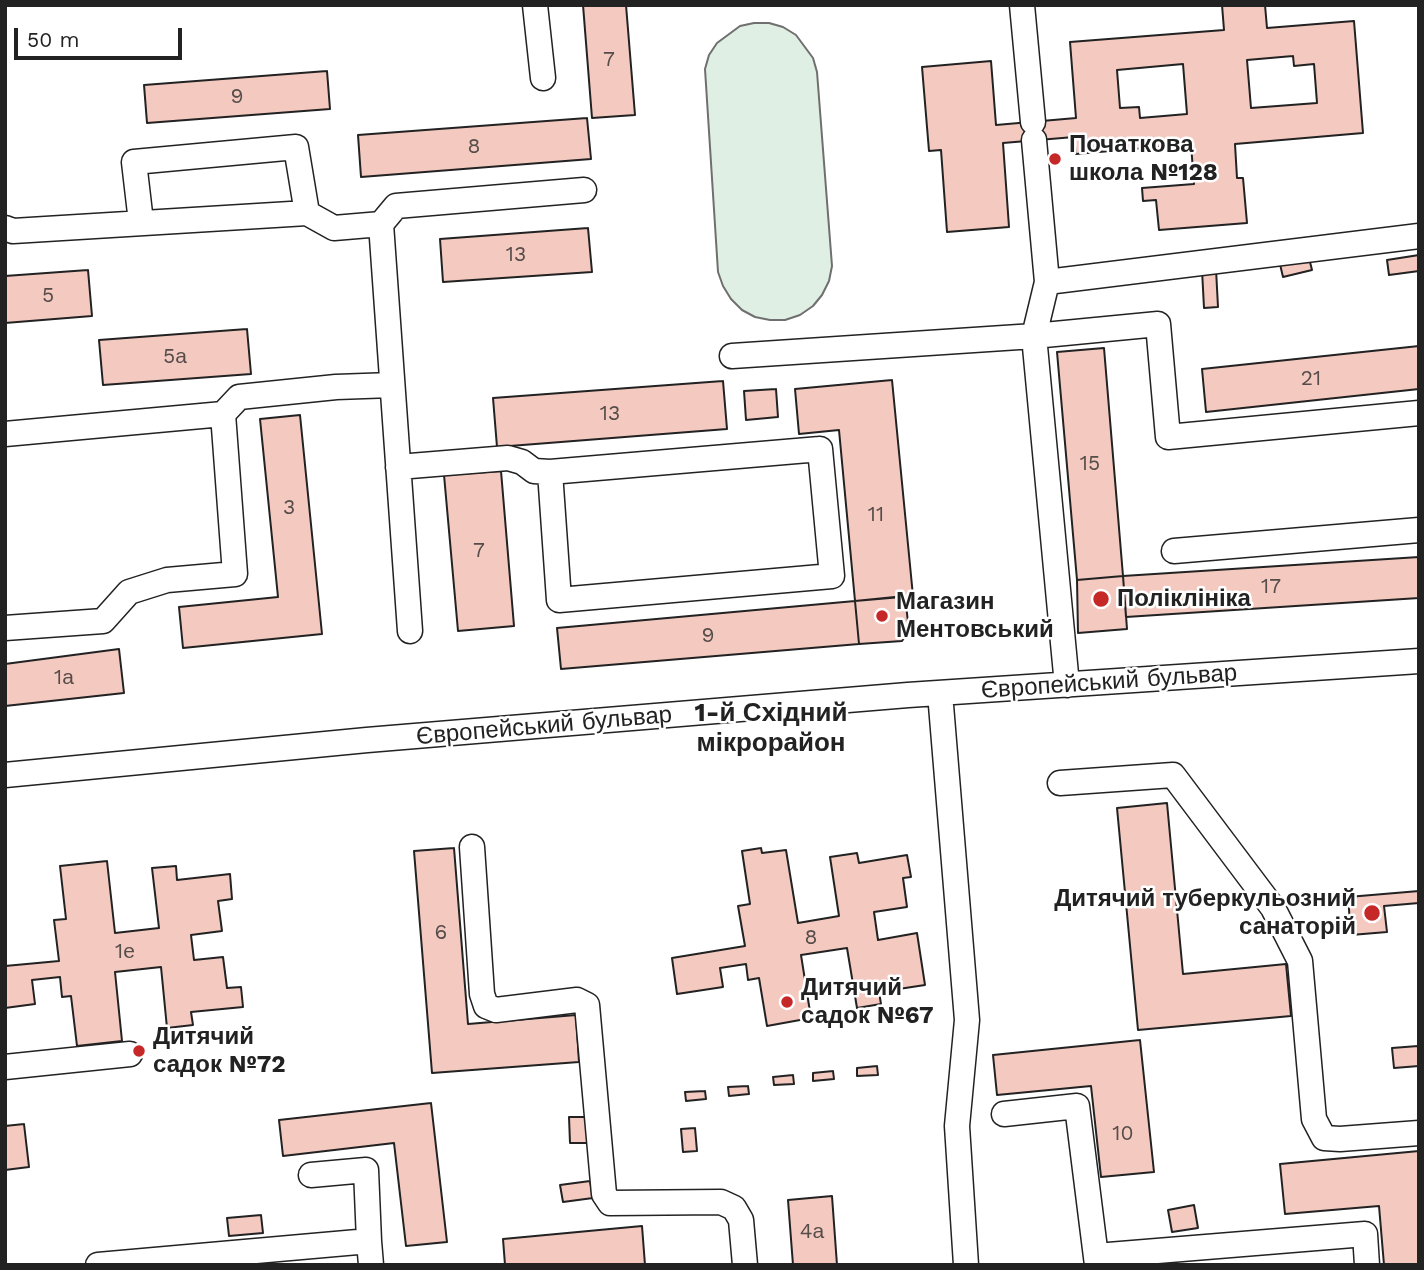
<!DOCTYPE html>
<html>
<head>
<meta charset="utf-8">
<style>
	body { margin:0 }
	#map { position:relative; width:1424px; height:1270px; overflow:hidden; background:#fff; font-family:"Work Sans",sans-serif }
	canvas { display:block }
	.frame { position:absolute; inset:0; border:7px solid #222; pointer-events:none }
	.scale { position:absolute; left:14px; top:28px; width:168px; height:32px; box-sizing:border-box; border:4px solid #222; border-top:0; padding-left:9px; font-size:21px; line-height:24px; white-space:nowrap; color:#222; -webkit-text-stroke:5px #fff; paint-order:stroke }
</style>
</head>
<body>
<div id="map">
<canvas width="1424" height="1270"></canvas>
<div class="frame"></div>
<div class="scale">50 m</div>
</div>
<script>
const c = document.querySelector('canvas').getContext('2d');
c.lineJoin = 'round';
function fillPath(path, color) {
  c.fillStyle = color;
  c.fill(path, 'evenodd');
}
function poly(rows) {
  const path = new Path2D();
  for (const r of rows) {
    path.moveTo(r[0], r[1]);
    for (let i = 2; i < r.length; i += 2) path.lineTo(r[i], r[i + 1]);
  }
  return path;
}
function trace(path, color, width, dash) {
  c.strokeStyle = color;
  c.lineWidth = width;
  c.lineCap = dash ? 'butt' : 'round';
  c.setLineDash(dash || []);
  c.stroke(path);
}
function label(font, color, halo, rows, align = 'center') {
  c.font = font + ' "Work Sans",sans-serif';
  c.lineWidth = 5;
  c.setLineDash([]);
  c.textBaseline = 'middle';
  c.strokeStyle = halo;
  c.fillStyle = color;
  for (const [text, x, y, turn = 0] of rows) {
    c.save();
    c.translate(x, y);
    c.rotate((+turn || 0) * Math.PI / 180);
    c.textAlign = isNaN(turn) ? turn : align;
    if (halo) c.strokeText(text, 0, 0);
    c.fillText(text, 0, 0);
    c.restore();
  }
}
const green = poly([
	[754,23,769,23,783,27,796,35,813,58,817,72,832,266,829,281,822,295,813,306,800,315,785,320,770,320,755,317,742,310,731,299,723,286,718,272,705,69,709,55,717,43,740,26,754,23]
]);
const building = poly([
	[583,5,626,5,635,115,592,118,583,5],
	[1222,5,1265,5,1267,28,1354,21,1363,133,1235,144,1237,178,1243,178,1247,223,1159,230,1156,200,1143,201,1142,188,1194,184,1191,144,1076,154,1074,137,1003,143,1009,227,947,232,941,150,929,151,922,67,991,61,996,125,1076,118,1070,42,1224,30,1222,5],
	[1293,56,1294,66,1314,64,1317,103,1251,108,1247,60,1293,56],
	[1183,64,1187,114,1140,118,1139,107,1120,108,1117,70,1183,64],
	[327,71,330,109,147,123,144,85,327,71],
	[587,118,591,159,361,177,358,135,587,118],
	[588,228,592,272,443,282,440,239,588,228],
	[1308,254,1312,270,1283,277,1279,260,1308,254],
	[1419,255,1419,271,1389,275,1387,260,1419,255],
	[1216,269,1218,307,1204,308,1202,270,1216,269],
	[88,270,92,316,5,323,5,276,88,270],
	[247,329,251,374,103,385,99,340,247,329],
	[1419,346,1419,389,1206,412,1202,369,1419,346],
	[1104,348,1123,576,1077,580,1057,352,1104,348],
	[892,380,913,596,855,601,839,430,799,434,795,389,892,380],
	[723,381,727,429,497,447,493,398,723,381],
	[776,389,778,417,746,420,744,391,776,389],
	[300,415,322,634,183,648,179,607,278,597,260,419,300,415],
	[501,471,514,626,458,631,444,475,501,471],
	[1419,557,1419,598,1126,617,1123,576,1419,557],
	[1123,576,1127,629,1078,633,1077,580,1123,576],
	[905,596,909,631,902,641,859,644,855,601,905,596],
	[855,601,859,644,561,669,557,628,855,601],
	[119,649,124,693,5,706,5,664,119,649],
	[1167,803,1183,974,1286,964,1291,1016,1138,1030,1117,808,1167,803],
	[454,848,468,1024,576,1015,579,1062,432,1073,414,851,454,848],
	[761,848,762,853,786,850,798,923,839,916,830,857,857,853,859,863,907,855,911,877,903,878,907,907,874,912,878,940,917,933,925,985,879,992,881,1004,857,1008,847,948,801,955,811,1018,767,1026,759,978,748,980,746,964,720,968,723,987,677,994,672,958,745,946,738,906,750,904,742,851,761,848],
	[107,861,115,933,159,928,152,868,176,866,177,880,230,874,232,899,218,901,222,931,191,935,194,960,223,957,227,988,241,987,243,1007,191,1012,193,1025,167,1028,161,967,115,972,122,1041,77,1046,71,996,62,997,60,977,32,980,35,1004,5,1008,5,966,59,961,54,920,66,919,60,866,107,861],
	[1419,891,1419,903,1384,906,1387,932,1351,935,1348,897,1419,891],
	[1140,1040,1154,1172,1101,1177,1091,1086,997,1095,993,1055,1140,1040],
	[1418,1046,1419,1066,1394,1068,1392,1048,1418,1046],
	[877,1066,878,1075,857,1076,857,1068,877,1066],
	[833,1071,834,1079,813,1081,813,1073,833,1071],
	[793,1075,794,1084,774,1085,773,1077,793,1075],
	[748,1086,749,1094,729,1096,728,1087,748,1086],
	[705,1091,706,1099,686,1101,685,1092,705,1091],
	[431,1103,447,1242,406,1246,394,1143,283,1156,279,1120,431,1103],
	[569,1117,590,1117,591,1143,570,1143,569,1117],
	[24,1124,29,1167,5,1170,5,1126,24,1124],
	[695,1128,697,1151,683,1152,681,1129,695,1128],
	[1419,1151,1419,1265,1384,1265,1379,1206,1285,1214,1280,1164,1419,1151],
	[590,1181,593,1198,563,1202,560,1185,590,1181],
	[832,1196,837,1265,793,1265,788,1200,832,1196],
	[1194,1205,1198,1228,1172,1232,1168,1210,1194,1205],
	[261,1215,263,1233,229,1236,227,1218,261,1215],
	[642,1226,645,1265,505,1265,503,1239,642,1226]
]);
const minor = poly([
	[535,5,543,78],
	[1022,5,1033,122],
	[1034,140,1047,282,1419,236],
	[141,222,134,162,296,147,307,213],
	[5,228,13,231,307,213,334,228,381,224],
	[1047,282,1034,336,1067,685],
	[732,356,1034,336,1158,324,1168,437,1419,413],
	[223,414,239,397,336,387,392,385],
	[5,434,223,414,235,574,167,580,129,592,103,621,5,628],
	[820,449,832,576,559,600,550,472,820,449],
	[398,467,508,458,522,462,534,471,550,472],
	[1174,551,1419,530],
	[410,631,381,224,396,206,584,190],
	[940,693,967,1020,957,1126,966,1265],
	[5,775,367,740,908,695,1419,661],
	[1060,783,1173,775,1273,908,1300,961,1314,1119,1324,1138,1340,1139,1419,1133],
	[472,847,482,994,486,1006,496,1010,577,1000,587,1005,604,1194,610,1203,721,1202,734,1208,741,1220,745,1265],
	[5,1067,130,1054],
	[1004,1114,1077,1106,1097,1265],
	[369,1241,371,1265],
	[1096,1256,1365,1234,1367,1265],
	[98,1265,369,1241,366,1170,311,1175]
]);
const markers = [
	[1055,159,7,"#c62828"],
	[1101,599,9,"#c62828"],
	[882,616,7,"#c62828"],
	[1372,913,9,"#c62828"],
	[787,1002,7,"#c62828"],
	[139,1051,7,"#c62828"]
];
const numberNames = [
	["7",609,60],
	["9",237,97],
	["8",474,147],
	["13",516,255],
	["5",48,296],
	["5а",175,357],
	["21",1311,379],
	["13",610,414],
	["15",1090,464],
	["3",289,508],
	["11",876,515],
	["7",479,551],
	["17",1271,587],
	["9",708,636],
	["1а",64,678],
	["6",441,933],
	["8",811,938],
	["1е",125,952],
	["10",1123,1134],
	["4а",812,1232]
];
const poiNames = [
	["Початкова",1069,145],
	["школа №128",1069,173],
	["Поліклініка",1117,599],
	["Магазин",896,602],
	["Ментовський",896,630],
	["Дитячий туберкульозний",1356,899,"right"],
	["санаторій",1356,927,"right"],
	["Дитячий",801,988],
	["садок №67",801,1016],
	["Дитячий",153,1037],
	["садок №72",153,1065]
];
const streetNames = [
	["Європейський бульвар",1109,682,-4],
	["Європейський бульвар",544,726,-5]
];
const neighbourhoodNames = [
	["1-й Східний",771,713],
	["мікрорайон",771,743]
];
fillPath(green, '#e0efe3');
trace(green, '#6f6f6f', 2);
fillPath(building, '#f3c9c0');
trace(building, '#222', 2);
trace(minor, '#222', 27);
trace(minor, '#fff', 24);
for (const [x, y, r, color] of markers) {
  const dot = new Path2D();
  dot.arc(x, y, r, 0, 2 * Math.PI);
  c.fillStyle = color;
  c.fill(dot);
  trace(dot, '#fff', 2.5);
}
label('21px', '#564c4a', null, numberNames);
label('bold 24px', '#222', '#fff', poiNames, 'left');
label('24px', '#222', '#fff', streetNames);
label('bold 26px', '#222', '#fff', neighbourhoodNames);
</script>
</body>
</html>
